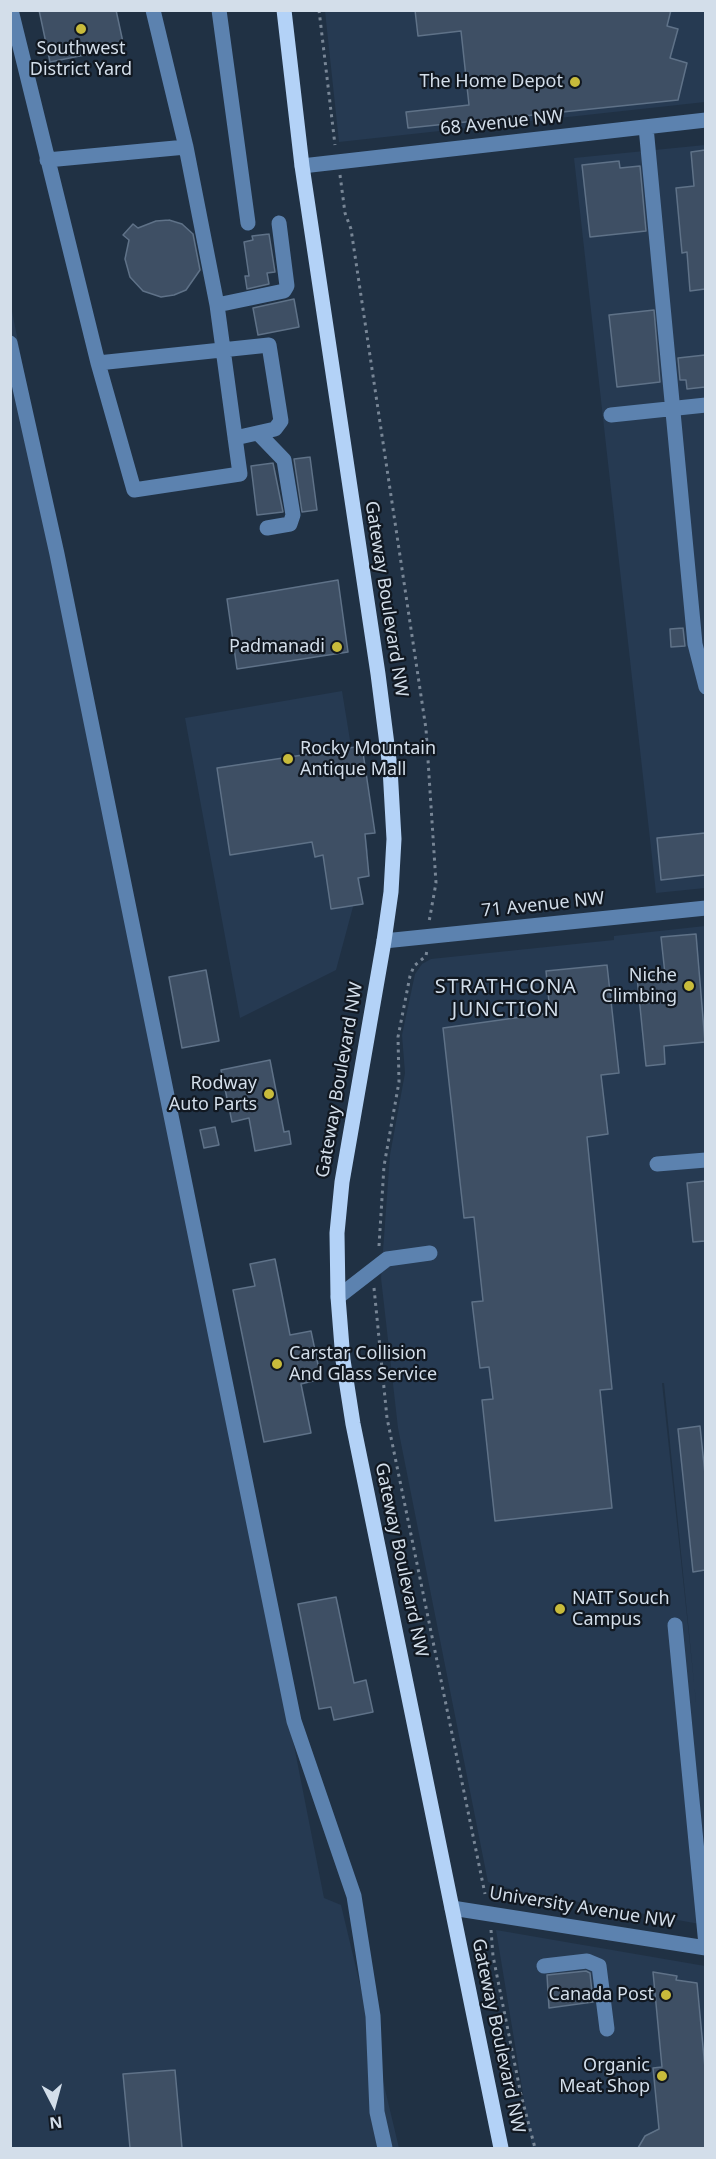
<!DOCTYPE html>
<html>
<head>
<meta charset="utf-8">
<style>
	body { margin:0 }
	#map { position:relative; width:716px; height:2159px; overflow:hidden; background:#203144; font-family:"Noto Sans",sans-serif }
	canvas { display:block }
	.frame { position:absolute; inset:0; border:12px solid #d3deea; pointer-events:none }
	.north { position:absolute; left:24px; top:2075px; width:60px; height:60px; -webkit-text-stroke:4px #111821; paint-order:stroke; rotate:174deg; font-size:16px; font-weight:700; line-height:24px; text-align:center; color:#d3deea }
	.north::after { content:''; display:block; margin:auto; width:21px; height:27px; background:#d3deea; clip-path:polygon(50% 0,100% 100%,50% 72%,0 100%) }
</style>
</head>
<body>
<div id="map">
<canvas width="716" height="2159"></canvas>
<div class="frame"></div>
<div class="north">N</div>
</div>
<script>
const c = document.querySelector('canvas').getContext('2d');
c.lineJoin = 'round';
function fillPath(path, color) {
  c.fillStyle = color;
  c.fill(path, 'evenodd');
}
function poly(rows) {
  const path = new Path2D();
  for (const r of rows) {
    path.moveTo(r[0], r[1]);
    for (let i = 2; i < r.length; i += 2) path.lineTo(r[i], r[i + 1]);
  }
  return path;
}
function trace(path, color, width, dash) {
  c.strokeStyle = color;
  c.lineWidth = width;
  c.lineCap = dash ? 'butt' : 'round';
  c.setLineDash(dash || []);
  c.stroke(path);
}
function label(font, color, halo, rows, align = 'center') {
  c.font = font + ' "Noto Sans",sans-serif';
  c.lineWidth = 4.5;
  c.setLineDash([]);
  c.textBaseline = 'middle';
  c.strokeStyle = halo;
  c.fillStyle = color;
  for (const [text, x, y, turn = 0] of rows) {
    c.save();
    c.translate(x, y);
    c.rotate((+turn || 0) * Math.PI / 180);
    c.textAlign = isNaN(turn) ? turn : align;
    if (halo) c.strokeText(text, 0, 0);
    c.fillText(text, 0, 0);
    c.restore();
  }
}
const built = poly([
	[325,11,705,11,705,102,339,142],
	[705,145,705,888,656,893,574,158],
	[10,301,324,1898,341,1905,399,2148,11,2148],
	[342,691,368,851,336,970,240,1018,185,718],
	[705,926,705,1925,518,1891,488,1882,398,1428,381,1278,390,1155,405,1073,402,1035,415,974,422,964,431,959,614,940,614,936],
	[662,1383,664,1383,696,1702,696,1701],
	[496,1930,705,1966,705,2148,532,2148]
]);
const building = poly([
	[39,10,116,10,124,47,50,62,39,10],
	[415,10,671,10,667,26,678,29,670,58,687,63,678,100,408,128,406,112,469,105,461,31,418,36,415,10],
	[705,150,705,289,690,291,687,252,682,253,676,188,694,186,691,152,705,150],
	[619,161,620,168,640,166,646,231,590,237,582,165,619,161],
	[169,220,182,224,193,234,200,270,186,290,174,295,161,297,143,291,130,277,125,259,129,240,123,235,133,224,138,228,156,221,169,220],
	[269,234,275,272,267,273,269,284,247,289,245,276,249,276,244,242,253,240,252,236,269,234],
	[294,299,299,327,258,335,253,308,294,299],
	[654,310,660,382,617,387,609,315,654,310],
	[705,355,705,387,687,389,686,380,680,380,678,358,705,355],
	[310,457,317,510,302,512,294,459,310,457],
	[273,463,283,512,257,515,251,466,273,463],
	[338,580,348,652,237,669,227,599,338,580],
	[683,628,685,646,671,647,670,629,683,628],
	[362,746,375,833,365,834,369,876,358,878,363,904,331,909,323,855,315,857,312,842,230,855,217,768,362,746],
	[705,833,705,875,661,880,657,838,705,833],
	[696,934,705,1042,664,1046,665,1064,646,1066,637,977,665,974,661,937,696,934],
	[607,965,619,1073,601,1075,608,1134,587,1137,612,1389,600,1390,612,1508,495,1521,482,1400,493,1399,489,1367,480,1368,472,1302,483,1301,474,1217,464,1218,443,1028,550,1013,546,971,607,965],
	[206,970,219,1041,182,1048,169,977,206,970],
	[270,1060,284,1132,289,1131,291,1144,255,1151,249,1118,232,1122,221,1070,270,1060],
	[215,1127,219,1145,204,1148,200,1130,215,1127],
	[705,1181,705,1241,693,1242,687,1183,705,1181],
	[275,1259,290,1335,311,1331,321,1379,301,1384,311,1433,264,1442,233,1290,255,1286,250,1264,275,1259],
	[700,1426,705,1474,705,1570,693,1572,678,1429,700,1426],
	[336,1597,354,1683,366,1680,373,1712,334,1720,331,1707,319,1709,298,1604,336,1597],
	[586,1971,590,1973,593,2002,549,2008,547,1975,586,1971],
	[653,1972,677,1976,676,1980,697,1983,705,2068,705,2148,638,2148,645,2136,659,2129,653,2068,662,2067,653,1972],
	[175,2070,182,2148,130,2148,123,2074,175,2070]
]);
const path = poly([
	[319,10,335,145],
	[340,175,345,213,351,229,426,729,436,883,429,922],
	[379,1246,384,1166,399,1082,398,1037,410,976,414,966,426,956,427,950],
	[374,1288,387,1418,485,1894],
	[491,1930,493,1956,521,2095,535,2148]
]);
const minor = poly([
	[11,10,98,363,134,490,240,474,217,305,186,147,153,10],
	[219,10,248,223],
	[646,127,695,644,706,687],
	[47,160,186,147],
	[302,166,706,120],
	[217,305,284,291,287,286,279,223],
	[10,343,57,554,294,1721,354,1896,373,2016,377,2112,385,2148],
	[98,363,269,345,281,421,275,429,235,438],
	[611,415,706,405],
	[258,433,284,460,293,515,290,524,267,528],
	[384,941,706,908],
	[657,1164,706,1160],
	[338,1297,387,1259,430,1253],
	[675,1625,706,1945],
	[452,1908,706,1948],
	[544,1966,587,1961,599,1966,607,2029]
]);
const major = poly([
	[284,10,302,166,378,674,390,768,394,839,391,892,384,941,342,1182,337,1233,338,1297,343,1360,353,1424,501,2148]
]);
const markers = [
	[81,29,6,"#c8bb3b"],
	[575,82,6,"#c8bb3b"],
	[337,647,6,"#c8bb3b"],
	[288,759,6,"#c8bb3b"],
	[689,986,6,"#c8bb3b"],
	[269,1094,6,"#c8bb3b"],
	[277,1364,6,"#c8bb3b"],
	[560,1609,6,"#c8bb3b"],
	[666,1995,6,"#c8bb3b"],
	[662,2076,6,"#c8bb3b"]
];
const poiNames = [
	["Southwest",81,49,"center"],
	["District Yard",81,70,"center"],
	["The Home Depot",563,82],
	["Padmanadi",325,647],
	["Rocky Mountain",300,749,"left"],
	["Antique Mall",300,770,"left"],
	["Niche",677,976],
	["Climbing",677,997],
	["Rodway",257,1084],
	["Auto Parts",257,1105],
	["Carstar Collision",289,1354,"left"],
	["And Glass Service",289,1375,"left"],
	["NAIT Souch",572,1599,"left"],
	["Campus",572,1620,"left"],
	["Canada Post",654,1995],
	["Organic",650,2066],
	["Meat Shop",650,2087]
];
const streetNames = [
	["68 Avenue NW",502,123,-6],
	["Gateway Boulevard NW",386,599,81],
	["71 Avenue NW",543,905,-6],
	["Gateway Boulevard NW",340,1080,-80],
	["Gateway Boulevard NW",401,1560,78],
	["University Avenue NW",582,1908,9],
	["Gateway Boulevard NW",498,2036,78]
];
const neighbourhoodNames = [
	["STRATHCONA",506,987],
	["JUNCTION",506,1010]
];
fillPath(built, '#263a52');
fillPath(building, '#3e4f64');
trace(building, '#5f7288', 1.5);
trace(path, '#788696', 3, [3, 4.5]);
trace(minor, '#5c82af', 15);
trace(major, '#b3d2f7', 15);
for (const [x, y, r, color] of markers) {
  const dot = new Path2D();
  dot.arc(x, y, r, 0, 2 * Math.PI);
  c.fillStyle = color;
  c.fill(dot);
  trace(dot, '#111821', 2);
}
label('18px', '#d3deea', '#111821', poiNames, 'right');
label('18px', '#d3deea', '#111821', streetNames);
c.letterSpacing = '1.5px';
label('20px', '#d3deea', '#111821', neighbourhoodNames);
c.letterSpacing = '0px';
</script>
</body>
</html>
